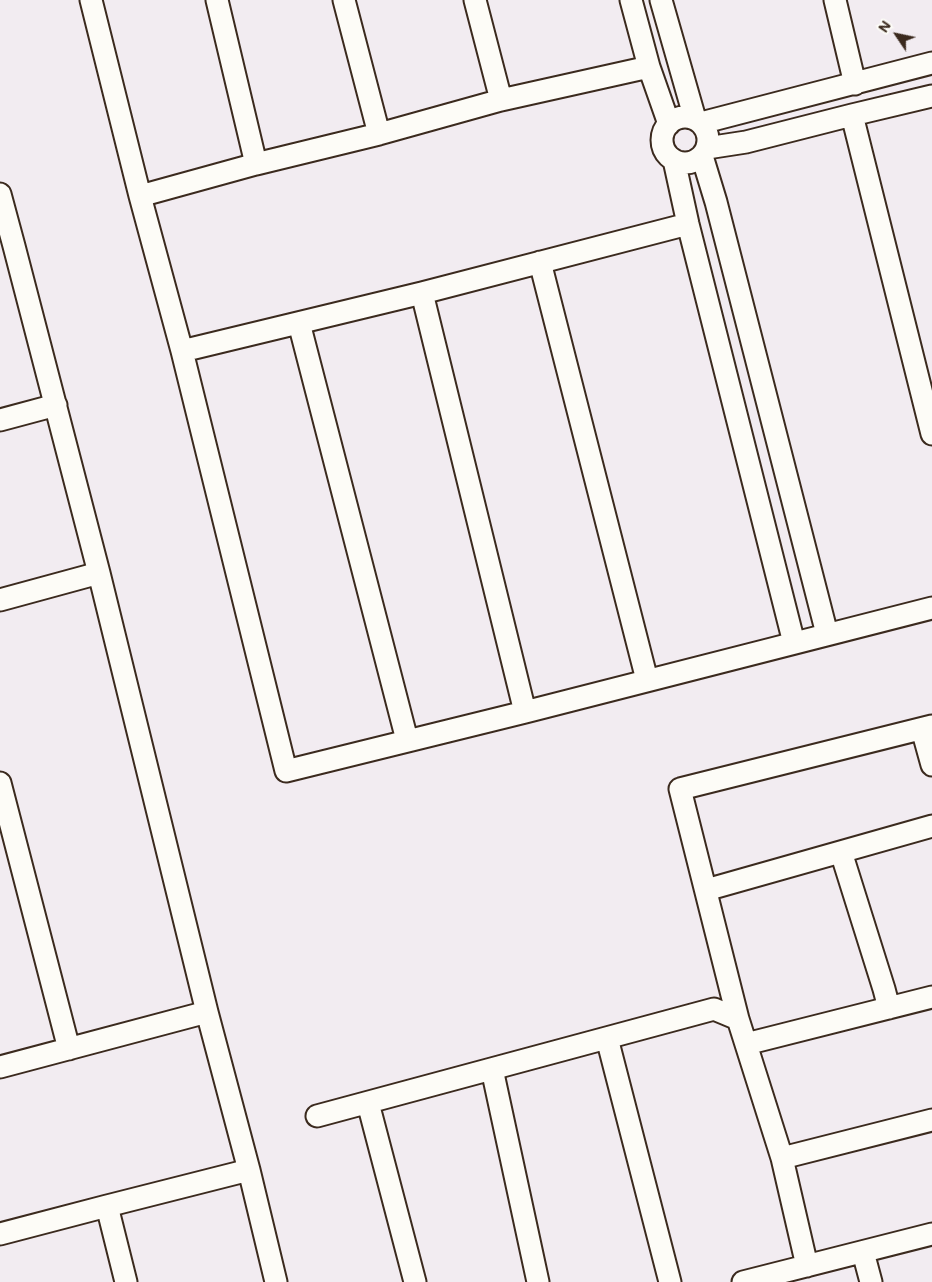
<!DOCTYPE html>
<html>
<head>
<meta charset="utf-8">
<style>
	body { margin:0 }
	#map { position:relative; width:932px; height:1282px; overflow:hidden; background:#f2ecf1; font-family:Mali,sans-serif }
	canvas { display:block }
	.north { position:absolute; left:872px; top:10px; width:50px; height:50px; -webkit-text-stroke:4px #fdfcf7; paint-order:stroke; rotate:304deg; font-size:14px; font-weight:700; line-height:20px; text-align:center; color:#3b2a1e }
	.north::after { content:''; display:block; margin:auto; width:18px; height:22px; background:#3b2a1e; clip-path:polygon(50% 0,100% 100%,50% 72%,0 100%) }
</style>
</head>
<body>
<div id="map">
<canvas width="932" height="1282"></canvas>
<div class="north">N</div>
</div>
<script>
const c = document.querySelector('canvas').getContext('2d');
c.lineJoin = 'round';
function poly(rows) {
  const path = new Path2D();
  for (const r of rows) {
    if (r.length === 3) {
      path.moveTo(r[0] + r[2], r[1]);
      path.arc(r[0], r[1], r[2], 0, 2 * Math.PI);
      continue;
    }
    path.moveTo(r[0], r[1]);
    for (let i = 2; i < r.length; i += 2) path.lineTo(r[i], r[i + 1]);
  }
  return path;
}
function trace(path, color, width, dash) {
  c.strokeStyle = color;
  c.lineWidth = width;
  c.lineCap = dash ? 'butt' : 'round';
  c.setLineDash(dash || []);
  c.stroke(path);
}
const street = poly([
	[91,0,140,196,182,351,286,771,525,712,932,608],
	[217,0,256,164],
	[344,0,379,134],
	[475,0,501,100],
	[631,0,649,67,669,124],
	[661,0,695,119],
	[835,0,855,84],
	[852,115,932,434],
	[685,140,23],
	[701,123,932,63],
	[707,148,746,142,852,115,932,96],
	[702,156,716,202,827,634],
	[674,160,688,224,794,643],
	[0,194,14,246,99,573,207,1012,249,1170,107,1206,126,1282],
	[140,196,256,164,379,134,501,100,649,67],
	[540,262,647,680],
	[422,293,525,712],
	[299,323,407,740],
	[182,351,422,293,688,224],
	[0,420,56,405],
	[0,600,99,573],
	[922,729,932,765],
	[0,783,69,1049],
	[841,852,884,989,889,1008],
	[706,890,932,826],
	[738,1019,680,789,932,726],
	[607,1038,670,1282],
	[746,1044,932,997],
	[0,1067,207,1012],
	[492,1069,538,1282],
	[368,1103,415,1282],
	[317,1116,714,1009,738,1019,782,1158,932,1120],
	[782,1158,807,1266],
	[249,1170,276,1282],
	[0,1234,107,1206],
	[863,1252,871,1282],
	[743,1282,932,1234]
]);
trace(street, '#3b2a1e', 25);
trace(street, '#fdfcf7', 21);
</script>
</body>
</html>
